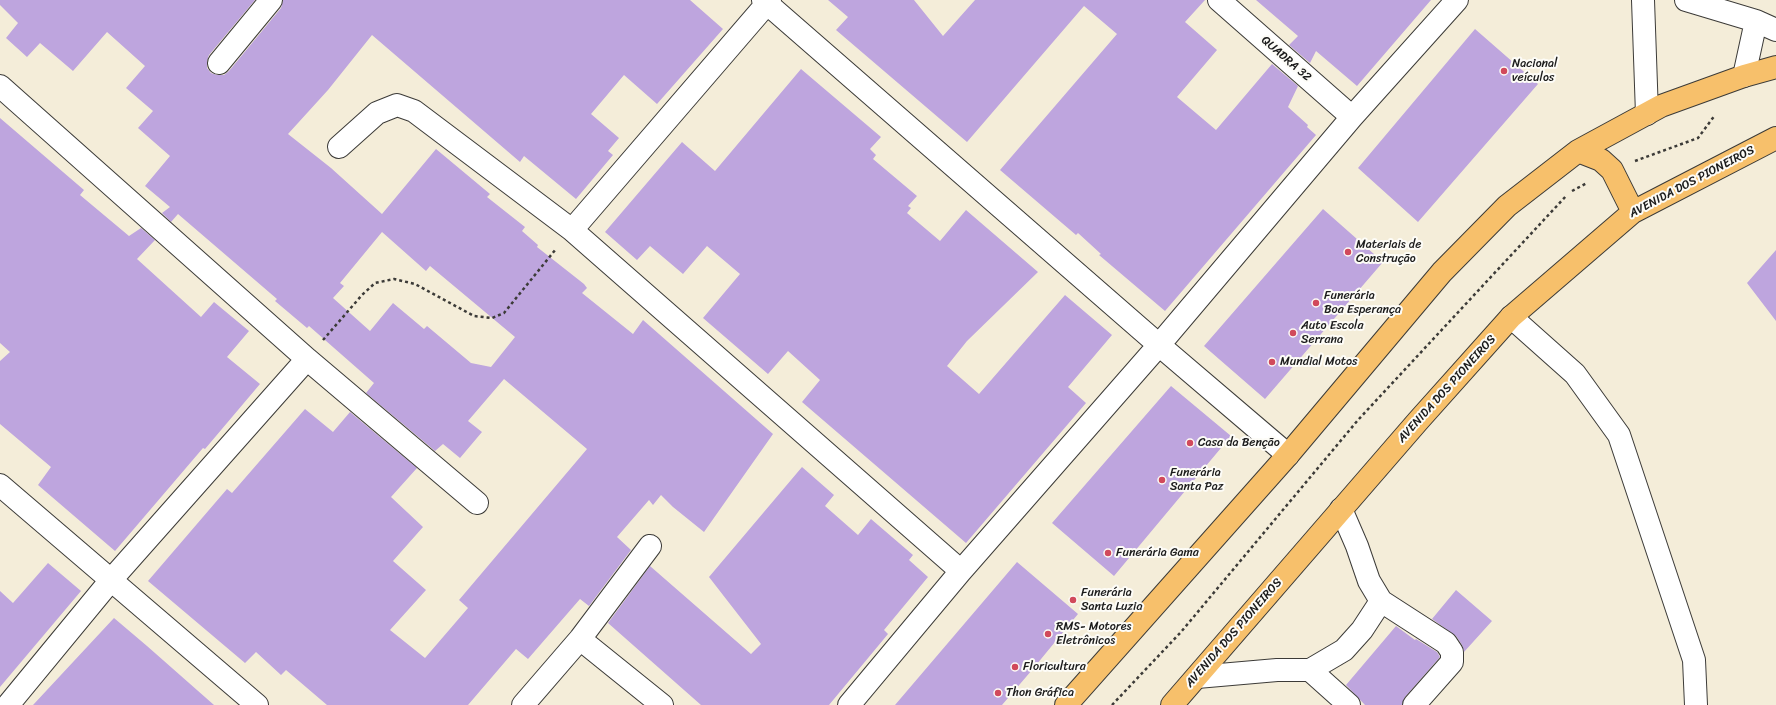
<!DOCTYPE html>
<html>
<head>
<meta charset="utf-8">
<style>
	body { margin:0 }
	canvas { display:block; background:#f4edd9 }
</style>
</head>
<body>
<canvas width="1776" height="705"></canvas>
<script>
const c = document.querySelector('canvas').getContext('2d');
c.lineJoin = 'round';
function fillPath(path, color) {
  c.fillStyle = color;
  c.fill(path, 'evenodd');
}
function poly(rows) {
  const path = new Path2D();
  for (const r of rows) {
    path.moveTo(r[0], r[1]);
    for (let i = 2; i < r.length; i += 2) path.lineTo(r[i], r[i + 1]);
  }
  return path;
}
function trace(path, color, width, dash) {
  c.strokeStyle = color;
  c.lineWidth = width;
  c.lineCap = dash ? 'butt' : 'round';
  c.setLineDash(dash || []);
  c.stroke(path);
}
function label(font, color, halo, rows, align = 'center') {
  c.font = font + ' Sriracha,sans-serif';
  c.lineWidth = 4;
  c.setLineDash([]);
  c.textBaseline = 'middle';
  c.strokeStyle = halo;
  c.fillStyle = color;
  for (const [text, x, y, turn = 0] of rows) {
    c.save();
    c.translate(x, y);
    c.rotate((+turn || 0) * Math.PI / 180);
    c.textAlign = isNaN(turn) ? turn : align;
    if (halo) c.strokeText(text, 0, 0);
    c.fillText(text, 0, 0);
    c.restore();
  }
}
const building = poly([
	[0,0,255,0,209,55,207,61,207,68,211,73,217,75,224,75,229,71,281,8,283,0,690,0,723,29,657,104,624,75,591,114,619,138,608,151,613,155,576,199,524,156,520,162,372,35,328,90,288,134,331,168,382,214,436,149,490,194,487,197,525,227,522,231,538,245,537,247,584,284,587,288,582,293,633,334,643,320,773,434,704,532,673,507,661,495,653,505,649,500,617,537,631,550,589,606,580,599,528,659,516,649,468,705,327,705,286,670,281,675,256,652,245,663,148,581,227,489,232,493,305,409,333,432,350,412,417,468,391,497,423,527,393,561,426,590,390,630,425,658,468,608,459,600,587,449,504,379,468,421,482,432,460,458,443,444,435,451,366,393,374,383,309,326,307,328,275,301,277,299,178,214,171,222,162,213,170,207,145,186,170,156,138,128,153,111,126,88,145,66,107,32,73,71,40,43,27,57,6,38,18,23,0,5],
	[382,232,426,271,430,266,515,337,491,367,471,363,427,326,424,329,393,303,370,331,333,298,344,286,340,283],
	[828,0,914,0,943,36,975,0,1205,0,1185,22,1217,50,1177,97,1216,130,1272,64,1298,86,1288,107,1308,125,1307,127,1316,135,1165,311,1099,255,1101,254,1078,233,1076,235,1000,170,1117,34,1084,6,967,142,836,30,848,17],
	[1256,0,1431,0,1357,86,1316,51,1310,63,1289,45,1298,36],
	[1475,29,1538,84,1418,222,1358,168],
	[801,69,881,137,870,149,876,155,873,159,917,196,908,206,911,208,907,213,940,241,966,210,1038,272,967,341,947,366,979,394,1065,295,1112,335,1068,387,1086,403,966,543,802,402,820,380,788,351,768,374,703,318,740,274,707,246,683,274,650,246,637,260,605,232,682,142,715,171],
	[0,118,84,190,80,195,129,236,141,228,155,240,137,259,201,317,214,302,249,331,227,357,260,384,205,449,203,448,115,551,38,485,51,467,0,424,0,361,10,352,0,343],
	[1323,209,1383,262,1265,399,1204,346],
	[1776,250,1776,321,1747,283],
	[1171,386,1231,436,1114,576,1052,523],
	[802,467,834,495,825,506,858,535,871,519,913,555,909,560,928,577,884,630,888,634,829,705,701,705,608,623,650,566,751,654,761,644,709,577],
	[1017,562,1078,614,1032,670,1002,705,895,705],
	[48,563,81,591,0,687,0,591,13,603],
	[1456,590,1492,621,1464,652,1462,645,1456,636,1432,619],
	[114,618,147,646,214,705,33,705],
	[1396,626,1415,640,1416,639,1437,652,1440,657,1405,697,1402,705,1365,705,1346,685]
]);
const path = poly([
	[1635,161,1698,138,1715,115],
	[1572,191,1587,183],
	[323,340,362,295,375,283,394,279,415,284,474,316,492,318,504,313,556,249],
	[1112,705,1181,632,1358,420,1567,195]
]);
const minor = poly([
	[763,0,1159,345,1288,455],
	[1219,0,1352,117],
	[1643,0,1647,114],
	[1686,0,1756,21,1776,30],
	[219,63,271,0],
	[1744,76,1756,21],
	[0,86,307,359],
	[339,147,377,113,397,105,414,111,572,230,961,571],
	[572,230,770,0],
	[1511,317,1575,374,1619,435,1694,660,1696,705],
	[0,485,257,705],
	[1381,601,1446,643,1452,652,1452,662,1414,705],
	[580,639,662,705],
	[1310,670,1349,705],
	[1197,677,1277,670,1310,670,1344,650,1362,630,1381,601,1369,581,1357,546,1341,509],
	[8,705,111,580,307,359,477,503],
	[523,705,580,639,650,546],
	[849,705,961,571,1159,345,1352,117,1457,0]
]);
const major = poly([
	[1578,151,1601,160,1612,170,1633,212],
	[1066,705,1288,455,1442,272,1507,206,1578,151,1661,106,1744,76,1776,67],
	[1172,705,1418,421,1511,317,1633,212,1776,138]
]);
const markers = [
	[1504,71,4,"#d1495b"],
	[1348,252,4,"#d1495b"],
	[1316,303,4,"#d1495b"],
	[1293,333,4,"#d1495b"],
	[1272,362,4,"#d1495b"],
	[1190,443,4,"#d1495b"],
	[1162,480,4,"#d1495b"],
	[1108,553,4,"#d1495b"],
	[1073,600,4,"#d1495b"],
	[1048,634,4,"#d1495b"],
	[1015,667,4,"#d1495b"],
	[998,693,4,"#d1495b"]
];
const streetNames = [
	["QUADRA 32",1286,59,41],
	["AVENIDA DOS PIONEIROS",1692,182,-28],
	["AVENIDA DOS PIONEIROS",1447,389,-48],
	["AVENIDA DOS PIONEIROS",1234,633,-49]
];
const poiNames = [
	["Nacional",1512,64],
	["veículos",1512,78],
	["Materiais de",1356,245],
	["Construção",1356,259],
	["Funerária",1324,296],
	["Boa Esperança",1324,310],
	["Auto Escola",1301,326],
	["Serrana",1301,340],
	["Mundial Motos",1280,362],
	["Casa da Benção",1198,443],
	["Funerária",1170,473],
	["Santa Paz",1170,487],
	["Funerária Gama",1116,553],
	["Funerária",1081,593],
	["Santa Luzia",1081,607],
	["RMS- Motores",1056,627],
	["Eletrônicos",1056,641],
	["Floricultura",1023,667],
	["Thon Gráfica",1006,693]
];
fillPath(building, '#bea5de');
trace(minor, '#3c3b38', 24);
trace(major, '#3c3b38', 24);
trace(path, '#3c3b38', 2.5, [3, 3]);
trace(minor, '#fff', 22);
trace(major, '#f7c06b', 22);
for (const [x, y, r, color] of markers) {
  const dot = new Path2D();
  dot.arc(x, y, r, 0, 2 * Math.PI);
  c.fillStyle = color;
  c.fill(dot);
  trace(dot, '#fdfcf7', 1.5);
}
label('12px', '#1c1c1c', '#fdfcf7', streetNames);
label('12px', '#1c1c1c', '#fdfcf7', poiNames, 'left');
</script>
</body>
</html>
